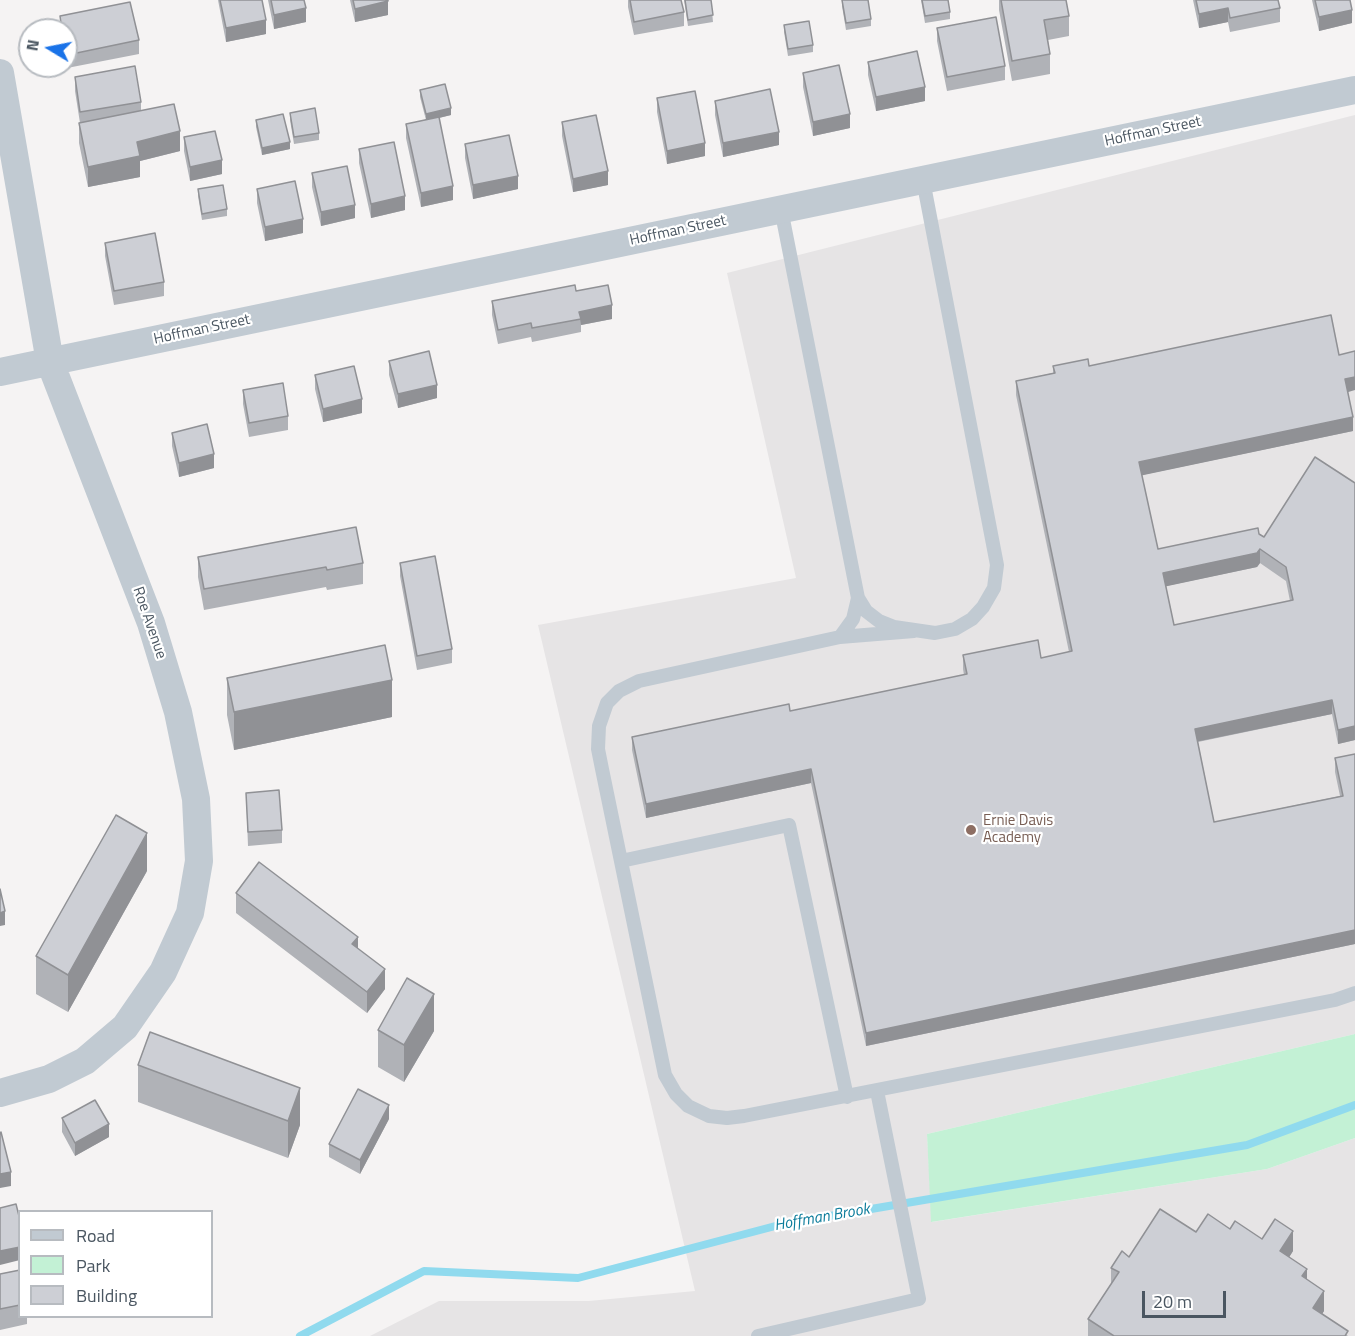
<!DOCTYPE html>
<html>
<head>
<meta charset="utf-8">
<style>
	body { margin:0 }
	#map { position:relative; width:1355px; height:1336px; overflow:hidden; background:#f5f3f3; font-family:"Titillium Web",sans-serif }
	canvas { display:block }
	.legend { position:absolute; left:18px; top:1210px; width:195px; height:108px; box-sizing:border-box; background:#fff; border:2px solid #b7bbc0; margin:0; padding:8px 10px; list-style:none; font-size:18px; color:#4a5661 }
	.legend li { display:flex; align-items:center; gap:12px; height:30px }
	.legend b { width:30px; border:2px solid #b7bbc0 }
	.north { position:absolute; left:18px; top:18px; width:60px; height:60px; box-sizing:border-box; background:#fff; border:2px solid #b7bbc0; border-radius:50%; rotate:280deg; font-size:16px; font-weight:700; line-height:24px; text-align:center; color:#4a5661 }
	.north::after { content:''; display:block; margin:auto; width:21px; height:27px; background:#1a73e8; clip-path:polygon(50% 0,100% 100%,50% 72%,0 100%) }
	.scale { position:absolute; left:1142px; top:1291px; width:84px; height:27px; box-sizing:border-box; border:3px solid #4a5661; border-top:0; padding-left:8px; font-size:18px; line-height:21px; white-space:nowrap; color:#4a5661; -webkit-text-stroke:4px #fff; paint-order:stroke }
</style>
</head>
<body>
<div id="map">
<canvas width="1355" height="1336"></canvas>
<ul class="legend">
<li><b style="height:8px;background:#c1cad2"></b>Road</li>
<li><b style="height:16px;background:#c3f1d5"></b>Park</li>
<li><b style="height:16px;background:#cdcfd5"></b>Building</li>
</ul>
<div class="north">N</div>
<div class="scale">20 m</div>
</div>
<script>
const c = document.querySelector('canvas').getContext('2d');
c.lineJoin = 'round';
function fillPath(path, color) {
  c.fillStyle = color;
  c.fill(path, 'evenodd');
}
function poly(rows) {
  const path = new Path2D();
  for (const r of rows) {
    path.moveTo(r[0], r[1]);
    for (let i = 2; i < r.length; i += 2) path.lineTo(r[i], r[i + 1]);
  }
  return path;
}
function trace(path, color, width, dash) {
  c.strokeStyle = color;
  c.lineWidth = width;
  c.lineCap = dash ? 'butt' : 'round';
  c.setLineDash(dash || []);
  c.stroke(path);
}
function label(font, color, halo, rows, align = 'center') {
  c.font = font + ' "Titillium Web",sans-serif';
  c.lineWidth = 4.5;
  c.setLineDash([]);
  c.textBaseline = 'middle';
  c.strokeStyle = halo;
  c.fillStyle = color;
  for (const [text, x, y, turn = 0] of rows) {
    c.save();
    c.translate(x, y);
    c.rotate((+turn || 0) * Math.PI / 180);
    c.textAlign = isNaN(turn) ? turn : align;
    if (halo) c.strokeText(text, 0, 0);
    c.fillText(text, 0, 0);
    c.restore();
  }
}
const education = poly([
	[1355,115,1355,1034,927,1134,932,1222,1267,1169,1355,1138,1355,1336,370,1336,439,1301,589,1301,695,1291,538,625,796,578,727,273]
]);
const green = poly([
	[1355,1034,1355,1138,1267,1169,931,1222,927,1134]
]);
const stream = poly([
	[300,1336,424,1271,578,1278,783,1224,1247,1145,1355,1105]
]);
const service = poly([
	[781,209,858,598,866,611,879,621,894,627,935,633,955,629,972,619,983,607,994,588,997,565,923,180],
	[914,631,840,637,639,681,619,691,607,703,599,726,598,749,602,769,665,1075,676,1094,688,1106,709,1116,727,1118,744,1116,1335,1000,1355,993],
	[840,637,853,619,858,598],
	[621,861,789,825,847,1097],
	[758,1336,919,1299,877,1091]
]);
const minor = poly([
	[0,73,50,362,151,623,178,712,196,799,199,861,190,913,163,972,125,1027,85,1061,49,1079,0,1093],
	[0,372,1355,90]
]);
const wall = poly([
	[218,0,262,0,266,34,226,42],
	[268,0,304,0,306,22,274,29],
	[350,0,388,0,388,15,355,22],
	[628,0,681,0,684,12,684,26,634,35,628,7],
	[684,0,711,0,713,22,688,26],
	[842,0,871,19,871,26,846,30,842,6],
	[921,0,948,0,950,12,950,19,925,23],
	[999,0,1066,0,1069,16,1069,36,1048,40,1050,54,1050,74,1012,81,999,10],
	[1193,0,1278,0,1280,8,1280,22,1230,32,1228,22,1199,28],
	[1312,0,1350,0,1352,23,1319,31],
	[60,16,139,40,139,54,67,68,66,62,66,30,60,30],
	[784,25,813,45,813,52,788,56,784,32],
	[937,28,1005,66,1005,80,947,91,937,41],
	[868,62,925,101,876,111,868,75],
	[803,73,850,128,813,136,803,87],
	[75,77,141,102,141,110,180,151,140,161,140,177,88,187,79,143,79,123,80,123,75,91],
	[420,90,451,115,439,118,453,200,421,207,406,138,406,124,426,120,420,97],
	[657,98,705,156,667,164,657,112],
	[715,101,779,145,723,157,715,115],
	[290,113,319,133,319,140,294,144,290,120],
	[256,120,290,149,262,155,256,127],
	[562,122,608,185,573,192,562,136],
	[184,137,222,174,190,181,184,151],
	[465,144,518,189,473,199,465,158],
	[359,149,405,210,371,218,359,163],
	[312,173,355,218,321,226,312,187],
	[198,189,227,209,227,216,202,220,198,196],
	[257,189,303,233,265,241,257,203],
	[105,243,164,282,164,296,114,305,105,256],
	[576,291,612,319,581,325,581,332,532,342,531,337,498,344,492,315,492,301],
	[389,361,437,398,398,408,389,375],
	[1053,366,1089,366,1348,392,1353,431,1142,475,1158,549,1259,534,1264,537,1355,483,1355,740,1338,744,1332,714,1198,742,1214,822,1340,796,1335,772,1335,758,1355,754,1355,944,866,1046,811,783,646,818,632,750,632,737,790,711,964,675,963,669,963,655,1041,658,1069,652,1016,395,1016,381,1053,373],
	[1260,563,1286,581,1290,601,1174,625,1166,586,1257,567],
	[315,375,362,413,323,422,315,389],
	[243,390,288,416,288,430,249,437,243,404],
	[172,433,214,468,179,477,172,446],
	[198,557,363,563,363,584,327,590,326,587,204,610,198,577],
	[400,563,452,649,452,663,417,670,400,576],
	[227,678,392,717,234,750,227,715],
	[246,793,282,830,282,843,248,846],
	[147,871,68,1012,36,994,36,956],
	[236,893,385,989,367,1013,236,913],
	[378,1030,434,1031,404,1082,378,1067],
	[138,1065,300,1125,288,1158,138,1102],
	[62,1118,109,1137,75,1156,62,1132],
	[389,1119,360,1174,329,1157,329,1144],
	[1230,1229,1262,1239,1293,1251,1289,1257,1307,1279,1324,1311,1322,1314,1348,1336,1088,1336,1088,1319,1111,1284,1111,1268,1129,1257,1196,1232],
	[20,1270,20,1317,27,1317,27,1324,0,1330,0,1274]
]);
const shadedWall = poly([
	[388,1,388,15,355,22,355,9],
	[306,8,306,22,274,29,274,15],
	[1228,8,1228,22,1199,28,1199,14],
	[1352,10,1352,23,1319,31,1319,17],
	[266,20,266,34,226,42,226,28],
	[925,87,925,101,876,111,876,97],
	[451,108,451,115,426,121,426,114],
	[850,114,850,128,813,136,813,122],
	[180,131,180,151,140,161,140,177,88,187,88,167,137,142],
	[779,132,779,145,723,157,723,143],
	[290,142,290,149,262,155,262,148],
	[705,143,705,156,667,164,667,151],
	[222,160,222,174,190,181,190,167],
	[608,171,608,185,573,192,573,179],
	[518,176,518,189,473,199,473,185],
	[453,186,453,200,421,207,421,193],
	[405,196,405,210,371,218,371,204],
	[355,205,355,218,321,226,321,212],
	[303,219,303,233,265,241,265,227],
	[612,305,612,319,581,325,579,312],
	[1355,377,1355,390,1345,393,1345,379],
	[437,385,437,398,398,408,398,394],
	[362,399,362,413,323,422,323,409],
	[1353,417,1353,431,1139,476,1139,462],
	[214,454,214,468,179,477,179,463],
	[1260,549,1260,563,1257,567,1163,587,1163,573],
	[392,680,392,717,234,750,234,712],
	[1332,700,1332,714,1195,742,1195,729],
	[1355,726,1355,740,1338,744,1338,730],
	[811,769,811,783,646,818,646,804],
	[147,833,147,871,68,1012,68,975],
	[5,911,5,925,0,926,0,913],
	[1355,930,1355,944,866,1046,866,1033],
	[358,937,358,957,352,944],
	[385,969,385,989,367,1013,367,992],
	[434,994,434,1031,404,1082,404,1045],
	[300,1088,300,1125,288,1158,288,1121],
	[389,1105,389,1119,360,1174,360,1160],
	[109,1124,109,1137,75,1156,75,1143],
	[11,1172,11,1186,0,1188,0,1174],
	[1293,1231,1293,1251,1280,1272,1280,1251],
	[20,1247,20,1260,0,1265,0,1251],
	[1307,1269,1307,1289,1302,1276],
	[1324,1291,1324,1311,1313,1328,1313,1308]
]);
const building = poly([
	[220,0,262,0,266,20,226,28,220,0],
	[271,0,304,0,306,8,274,15,271,0],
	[353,0,388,0,388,1,355,9,353,0],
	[630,0,681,0,684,12,634,22,630,0],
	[685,0,711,0,713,15,688,20,685,0],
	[842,0,868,0,871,19,846,23,842,0],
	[922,0,948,0,950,12,925,16,922,0],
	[1001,0,1066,0,1069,16,1044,20,1050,54,1012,61,1001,0],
	[1196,0,1278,0,1280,8,1230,18,1228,8,1199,14,1196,0],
	[1315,0,1350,0,1352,10,1319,17,1315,0],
	[130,2,139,40,67,55,66,48,66,30,62,30,60,16,130,2],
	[996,17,1005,66,947,77,937,28,996,17],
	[809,21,813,45,788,49,784,25,809,21],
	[917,51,925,87,876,97,868,62,917,51],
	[839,65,850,114,813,122,803,73,839,65],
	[135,66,141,102,80,112,75,77,135,66],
	[445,84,451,108,426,114,420,90,445,84],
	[770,89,779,132,723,143,715,101,770,89],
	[695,91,705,143,667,151,657,98,695,91],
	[174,104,180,131,137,142,140,156,88,167,79,123,174,104],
	[315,108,319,133,294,137,290,113,315,108],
	[283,114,290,142,262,148,256,120,283,114],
	[596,115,608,171,573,179,562,122,596,115],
	[439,117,453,186,421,193,406,124,439,117],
	[215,131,222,160,190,167,184,137,215,131],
	[509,135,518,176,473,185,465,144,509,135],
	[394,142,405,196,371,204,359,149,394,142],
	[347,166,355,205,321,212,312,173,347,166],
	[295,181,303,219,265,227,257,189,295,181],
	[223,185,227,209,202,214,198,189,223,185],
	[155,233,164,282,114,291,105,243,155,233],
	[575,285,576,291,608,285,612,305,579,312,581,319,532,328,531,323,498,330,492,301,575,285],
	[1331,315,1339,355,1355,351,1355,377,1345,379,1353,417,1139,462,1158,549,1258,528,1259,534,1264,537,1315,457,1355,483,1355,726,1338,730,1332,700,1195,729,1214,822,1343,796,1335,758,1355,754,1355,930,866,1033,811,769,646,804,632,737,789,704,790,711,967,674,963,655,1038,640,1041,658,1072,651,1016,381,1055,373,1053,366,1088,359,1089,366,1331,315],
	[1260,549,1286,567,1293,600,1174,625,1163,573,1257,553,1260,549],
	[429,351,437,385,398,394,389,361,429,351],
	[354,366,362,399,323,409,315,375,354,366],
	[283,383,288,416,249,423,243,390,283,383],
	[207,424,214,454,179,463,172,433,207,424],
	[356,527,363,563,327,570,326,567,204,589,198,557,356,527],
	[435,556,452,649,417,656,400,563,435,556],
	[385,645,392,680,234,712,227,678,385,645],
	[279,790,282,830,248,832,246,793,279,790],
	[116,815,147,833,68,975,36,956,116,815],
	[259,862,358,937,352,944,385,969,367,992,236,893,259,862],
	[0,889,5,911,0,913,0,889],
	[407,978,434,994,404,1045,378,1030,407,978],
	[150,1032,300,1088,288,1121,138,1065,150,1032],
	[358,1089,389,1105,360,1160,329,1144,358,1089],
	[95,1100,109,1124,75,1143,62,1118,95,1100],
	[1,1132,11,1172,0,1174,0,1133,1,1132],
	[16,1204,20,1220,20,1247,0,1251,0,1208,16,1204],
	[1160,1209,1196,1232,1208,1214,1230,1229,1235,1221,1262,1239,1275,1219,1293,1231,1280,1251,1307,1269,1302,1276,1324,1291,1313,1308,1348,1331,1345,1336,1114,1336,1088,1319,1119,1272,1111,1268,1122,1251,1129,1257,1160,1209],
	[20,1270,20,1305,0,1309,0,1274,20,1270]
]);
const markers = [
	[971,830,6,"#8d6e63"]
];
const streetNames = [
	["Hoffman Street",1153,132,-12],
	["Hoffman Street",678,231,-12],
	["Hoffman Street",202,330,-12],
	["Roe Avenue",149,623,71]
];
const educationNames = [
	["Ernie Davis",983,821],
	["Academy",983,838]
];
const waterNames = [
	["Hoffman Brook",822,1218,-10]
];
fillPath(education, '#e6e4e5');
fillPath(green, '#c3f1d5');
trace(stream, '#90daee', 8);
trace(service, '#c1cad2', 14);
trace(minor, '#c1cad2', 28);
fillPath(wall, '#b0b2b7');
fillPath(shadedWall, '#909195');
fillPath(building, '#cdcfd5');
trace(building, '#909195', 1.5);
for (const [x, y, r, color] of markers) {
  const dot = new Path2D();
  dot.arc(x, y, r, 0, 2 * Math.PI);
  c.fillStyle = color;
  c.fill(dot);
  trace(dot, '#fff', 2);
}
label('15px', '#4a5661', '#fff', streetNames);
label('15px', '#785e54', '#fff', educationNames, 'left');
label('italic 16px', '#0c7c9b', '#fff', waterNames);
</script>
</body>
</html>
